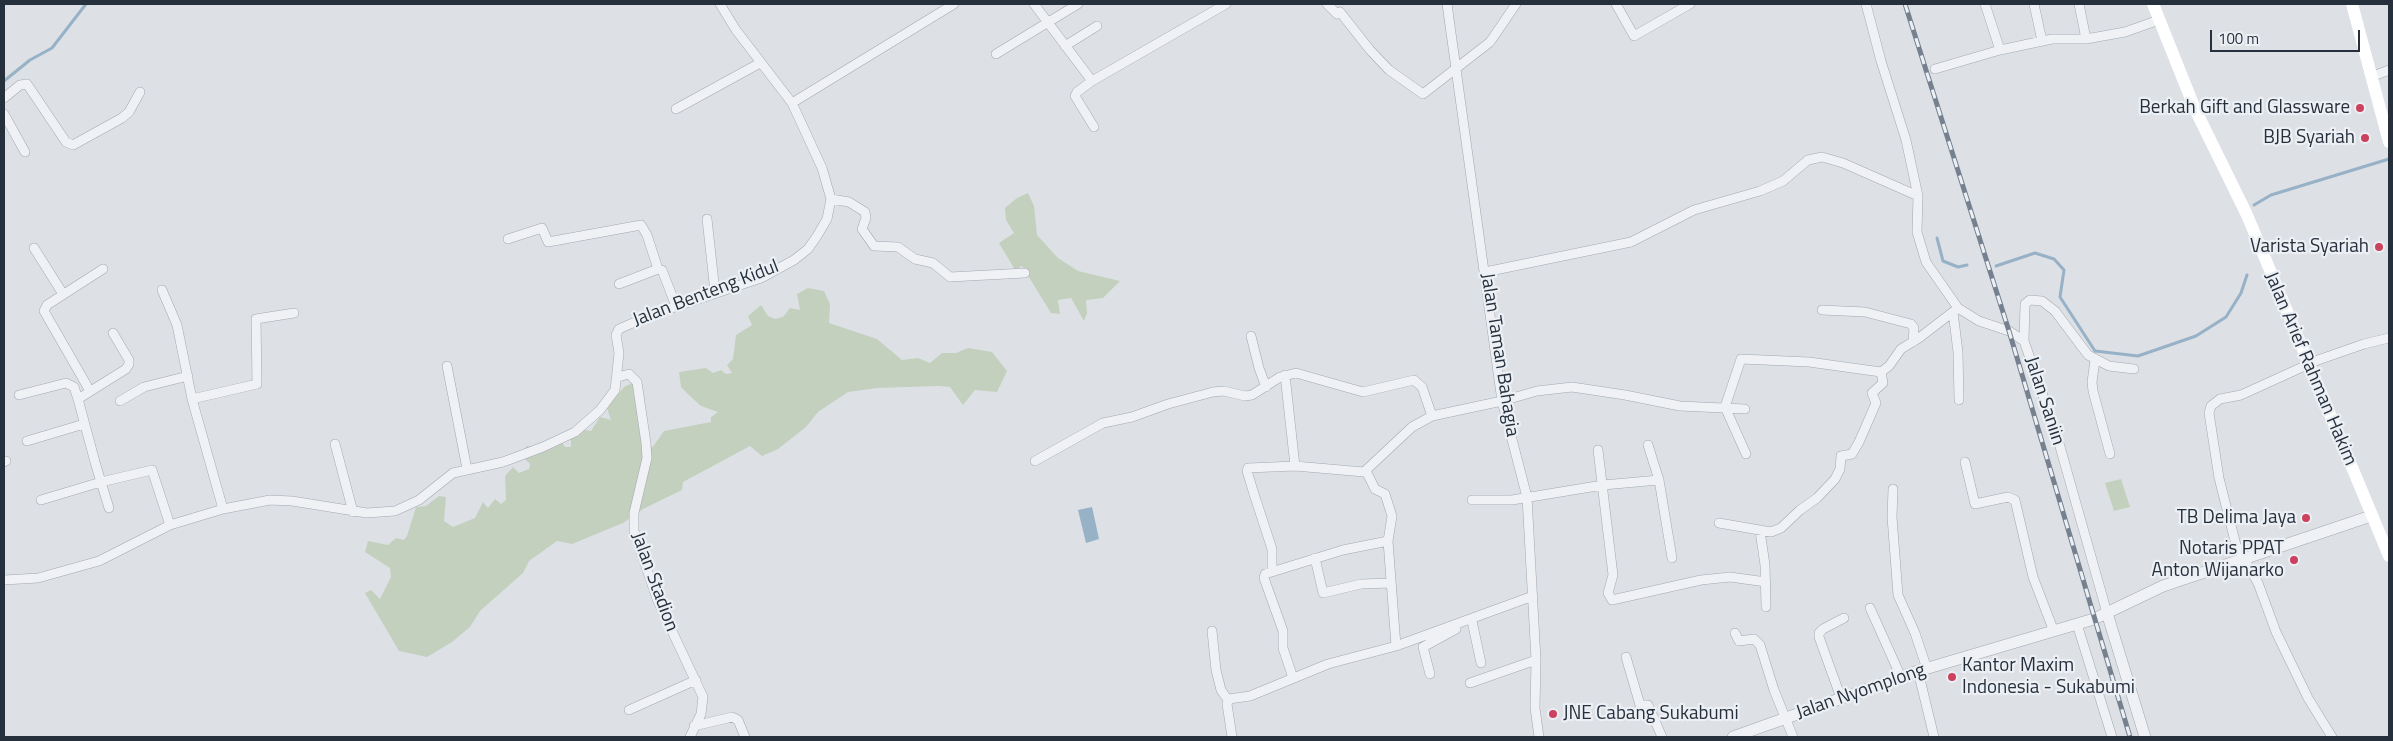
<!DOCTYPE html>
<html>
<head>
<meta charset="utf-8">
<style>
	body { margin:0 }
	#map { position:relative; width:2393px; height:741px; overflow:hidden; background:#dde1e6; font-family:"Titillium Web",sans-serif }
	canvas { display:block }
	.frame { position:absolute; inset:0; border:5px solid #26303d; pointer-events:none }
	.scale { position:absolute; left:2210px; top:30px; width:150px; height:22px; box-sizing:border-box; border:2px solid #26303d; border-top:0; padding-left:6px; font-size:15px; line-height:18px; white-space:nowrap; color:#26303d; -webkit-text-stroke:4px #ecf0f4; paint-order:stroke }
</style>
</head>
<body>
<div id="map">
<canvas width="2393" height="741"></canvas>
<div class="frame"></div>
<div class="scale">100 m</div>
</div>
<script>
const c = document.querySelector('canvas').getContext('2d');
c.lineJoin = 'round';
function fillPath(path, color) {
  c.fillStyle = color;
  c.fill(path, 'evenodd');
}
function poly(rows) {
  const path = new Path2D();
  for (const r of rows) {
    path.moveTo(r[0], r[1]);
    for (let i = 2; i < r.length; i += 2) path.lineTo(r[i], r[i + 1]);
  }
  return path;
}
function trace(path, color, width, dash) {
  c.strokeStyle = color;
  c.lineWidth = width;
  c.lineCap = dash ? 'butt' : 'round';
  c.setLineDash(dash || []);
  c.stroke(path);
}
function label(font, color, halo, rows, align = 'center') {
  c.font = font + ' "Titillium Web",sans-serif';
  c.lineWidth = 4.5;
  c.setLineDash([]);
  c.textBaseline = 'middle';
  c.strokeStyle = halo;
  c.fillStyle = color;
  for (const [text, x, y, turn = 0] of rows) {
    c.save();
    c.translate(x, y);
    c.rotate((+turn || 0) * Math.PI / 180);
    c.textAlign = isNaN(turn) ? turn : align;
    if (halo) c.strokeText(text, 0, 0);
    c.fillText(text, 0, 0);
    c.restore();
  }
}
const green = poly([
	[1028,193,1034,206,1037,235,1058,258,1078,271,1120,281,1103,298,1086,300,1087,313,1084,321,1071,298,1058,300,1060,314,1051,313,1022,266,1015,270,999,243,1014,233,1006,220,1005,208,1017,198],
	[808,288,824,291,830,304,829,323,877,339,902,360,918,358,930,363,942,353,956,353,968,348,992,352,1007,371,997,392,975,390,963,405,950,387,939,386,877,388,848,392,818,412,806,427,778,449,762,456,750,446,683,482,682,490,643,509,623,523,572,544,557,541,529,561,523,573,480,611,470,627,452,642,427,657,399,651,365,593,371,590,380,599,391,577,390,568,365,552,368,541,388,545,396,538,404,540,407,536,416,507,426,506,439,496,446,497,444,521,453,527,475,518,483,502,488,508,495,499,501,504,506,500,505,476,513,467,519,473,529,469,530,464,524,458,526,446,547,449,555,447,558,436,565,447,571,447,571,441,565,433,572,428,591,431,600,417,611,420,607,408,624,387,636,381,652,448,664,431,711,422,711,417,718,412,701,406,691,397,681,387,679,372,706,368,713,373,721,370,726,374,732,373,727,365,733,359,736,335,752,325,748,316,761,305,768,316,775,319,783,317,790,308,800,310,797,294],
	[2121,479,2130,507,2114,511,2105,483]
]);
const water = poly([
	[1092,507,1099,539,1086,543,1078,510]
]);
const stream = poly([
	[4,81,30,60,52,48,86,4],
	[2254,205,2271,195,2389,159],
	[1937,238,1943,261,1958,267,1967,265],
	[1996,266,2035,253,2054,259,2064,270,2060,297,2095,351,2138,356,2196,336,2226,317,2241,293,2247,275]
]);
const minor = poly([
	[720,4,736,30,792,103],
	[1034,4,1092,81,1226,4],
	[1327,4,1337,14,1340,12,1370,50,1389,70,1423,94,1490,42,1516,4],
	[1447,4,1502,401,1527,497,1536,660,1535,708,1539,737],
	[1616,4,1634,36,1690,4],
	[1866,4,1881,61,1906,140,1918,196,1917,232,1926,262,1958,308,1979,321,2009,331,2024,341,2057,436,2107,613],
	[1985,4,2000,50],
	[2034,4,2042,41],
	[2079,4,2086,39],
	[1065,46,1097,26],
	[996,54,1078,4],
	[1935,69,2000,50,2052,39,2086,39,2125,32,2159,20],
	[2371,77,2389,70],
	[1092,81,1077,92,1075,96,1094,127],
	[4,98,20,85,27,84,66,142,73,145,122,118,129,112,140,92],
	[676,109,760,63],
	[4,114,25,152],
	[831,199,849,202,865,212,866,218,862,229,874,246,898,247,915,259,933,263,950,277,1025,273],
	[707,219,715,292],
	[508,239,542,228,548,242,641,225,647,235,658,269],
	[34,248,63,294],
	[1485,272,1631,242,1694,210,1760,191,1783,181,1808,160,1822,157,1843,163,1918,196],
	[619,284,658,269,662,270,676,306],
	[162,290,177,325,192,399,223,509],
	[1822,310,1865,312,1911,324,1914,328,1913,342],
	[1953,312,1958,352,1959,400],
	[113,333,129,360,129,364,126,369,78,399,95,462,101,482,152,470,170,525],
	[1251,336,1259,368,1266,387],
	[2024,341,2025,304,2030,300,2042,301,2055,311,2088,355,2109,366,2134,369],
	[2095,360,2092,382,2093,391,2110,454],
	[447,366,467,469],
	[1285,375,1295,466],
	[618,377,629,374,637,382,646,443,647,458,634,513,634,531,657,599,703,697,701,714,690,737],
	[90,391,44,311,47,305,103,269],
	[19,395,66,383,74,387,78,399],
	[192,399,257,384,256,319,294,313],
	[120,401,144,387,188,376],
	[27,441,84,424],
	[335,444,353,512],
	[1648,445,1659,480],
	[1598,450,1613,575,1608,593,1612,600,1701,580,1730,577,1766,582],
	[1746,454,1725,407,1741,359,1809,362,1881,372],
	[1035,461,1103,423,1132,417,1168,404,1213,392,1224,391,1245,396,1252,395,1280,377,1296,373,1363,392,1414,380,1422,387,1432,416,1502,401,1537,391,1572,387,1625,395,1680,406,1745,409],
	[4,462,6,461],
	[1965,462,1975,504,2008,497,2015,500,2033,577,2053,629],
	[1366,471,1375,489,1385,494,1392,516,1388,541,1396,646],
	[1893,489,1892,517,1898,595,1915,633,1927,669],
	[41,500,101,482,109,508],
	[1472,500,1512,500,1603,485,1659,480,1672,558],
	[1719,523,1771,532,1781,528,1800,510,1817,498,1835,479,1840,469,1841,456,1852,454,1859,442,1876,403,1872,393,1883,383,1881,372,1889,366,1901,349,1919,338,1958,308],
	[1760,531,1765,565,1766,607],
	[1315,558,1323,593,1361,584,1390,583],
	[1272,570,1272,549,1254,494,1247,471,1248,468,1295,466,1364,472,1412,427,1432,416],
	[4,580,38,578,99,561,170,525,223,509,270,500,292,501,367,513,395,511,419,500,453,473,503,462,543,447,575,432,600,410,615,390,619,353,616,335,619,329,651,315,761,278,794,260,808,249,817,236,827,219,831,199,822,168,792,103,954,4],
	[1870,608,1901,677],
	[1472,621,1481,663],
	[2077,624,2112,737],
	[1212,631,1216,670,1221,690,1228,700],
	[1735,633,1739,641,1754,639,1760,645,1774,690,1793,737],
	[1626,657,1640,705,1648,705,1662,737],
	[1918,671,1934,737],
	[1430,674,1423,647,1456,629],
	[1293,678,1283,648,1283,631,1264,578,1265,574,1343,550,1388,541],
	[1470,683,1536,660],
	[1841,698,1819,637,1819,633,1823,629,1844,618],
	[629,710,696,680],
	[694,726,732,717,738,720,745,737],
	[1232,737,1227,704,1229,699,1250,696,1328,664,1396,646,1533,596],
	[2332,737,2308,698,2276,632,2258,583,2236,545,2219,478,2209,413,2211,406,2220,399,2241,395,2318,360,2364,344,2389,338]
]);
const tertiary = poly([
	[2107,613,2145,737],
	[1733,737,1918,671,2094,619,2163,586,2371,516]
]);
const secondary = poly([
	[2153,4,2195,109,2247,215,2389,556],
	[2352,4,2389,142]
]);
const rail = poly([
	[1905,4,2009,331,2130,737]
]);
const markers = [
	[2360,108,5,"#cc415d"],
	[2365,138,5,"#cc415d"],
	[2379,247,5,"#cc415d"],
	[2306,518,5,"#cc415d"],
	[2294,560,5,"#cc415d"],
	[1952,677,5,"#cc415d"],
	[1553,714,5,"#cc415d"]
];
const poiNames = [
	["Berkah Gift and Glassware",2350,108],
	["BJB Syariah",2355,138],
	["Varista Syariah",2369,247],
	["TB Delima Jaya",2296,518],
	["Notaris PPAT",2284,549],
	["Anton Wijanarko",2284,571],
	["Kantor Maxim",1962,666,"left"],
	["Indonesia - Sukabumi",1962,688,"left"],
	["JNE Cabang Sukabumi",1563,714,"left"]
];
const streetNames = [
	["Jalan Benteng Kidul",706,294,-21],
	["Jalan Taman Bahagia",1499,355,81],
	["Jalan Arief Rahman Hakim",2310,369,67],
	["Jalan Saniin",2044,401,72],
	["Jalan Stadion",654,582,70],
	["Jalan Nyomplong",1861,692,-19]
];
fillPath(green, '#c3d0be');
fillPath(water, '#97b1c7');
trace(stream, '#97b1c7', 3);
trace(minor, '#a2a8b0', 10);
trace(tertiary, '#a2a8b0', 12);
trace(minor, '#eff1f5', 9);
trace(tertiary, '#eff1f5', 11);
trace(secondary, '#fff', 12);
trace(rail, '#768190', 5);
trace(rail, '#ecf0f4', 3, [9]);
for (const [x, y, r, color] of markers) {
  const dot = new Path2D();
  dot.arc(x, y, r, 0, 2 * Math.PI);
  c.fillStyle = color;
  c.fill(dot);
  trace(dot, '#ecf0f4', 2);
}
label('19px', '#26303d', '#ecf0f4', poiNames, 'right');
label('19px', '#26303d', '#ecf0f4', streetNames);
</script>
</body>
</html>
